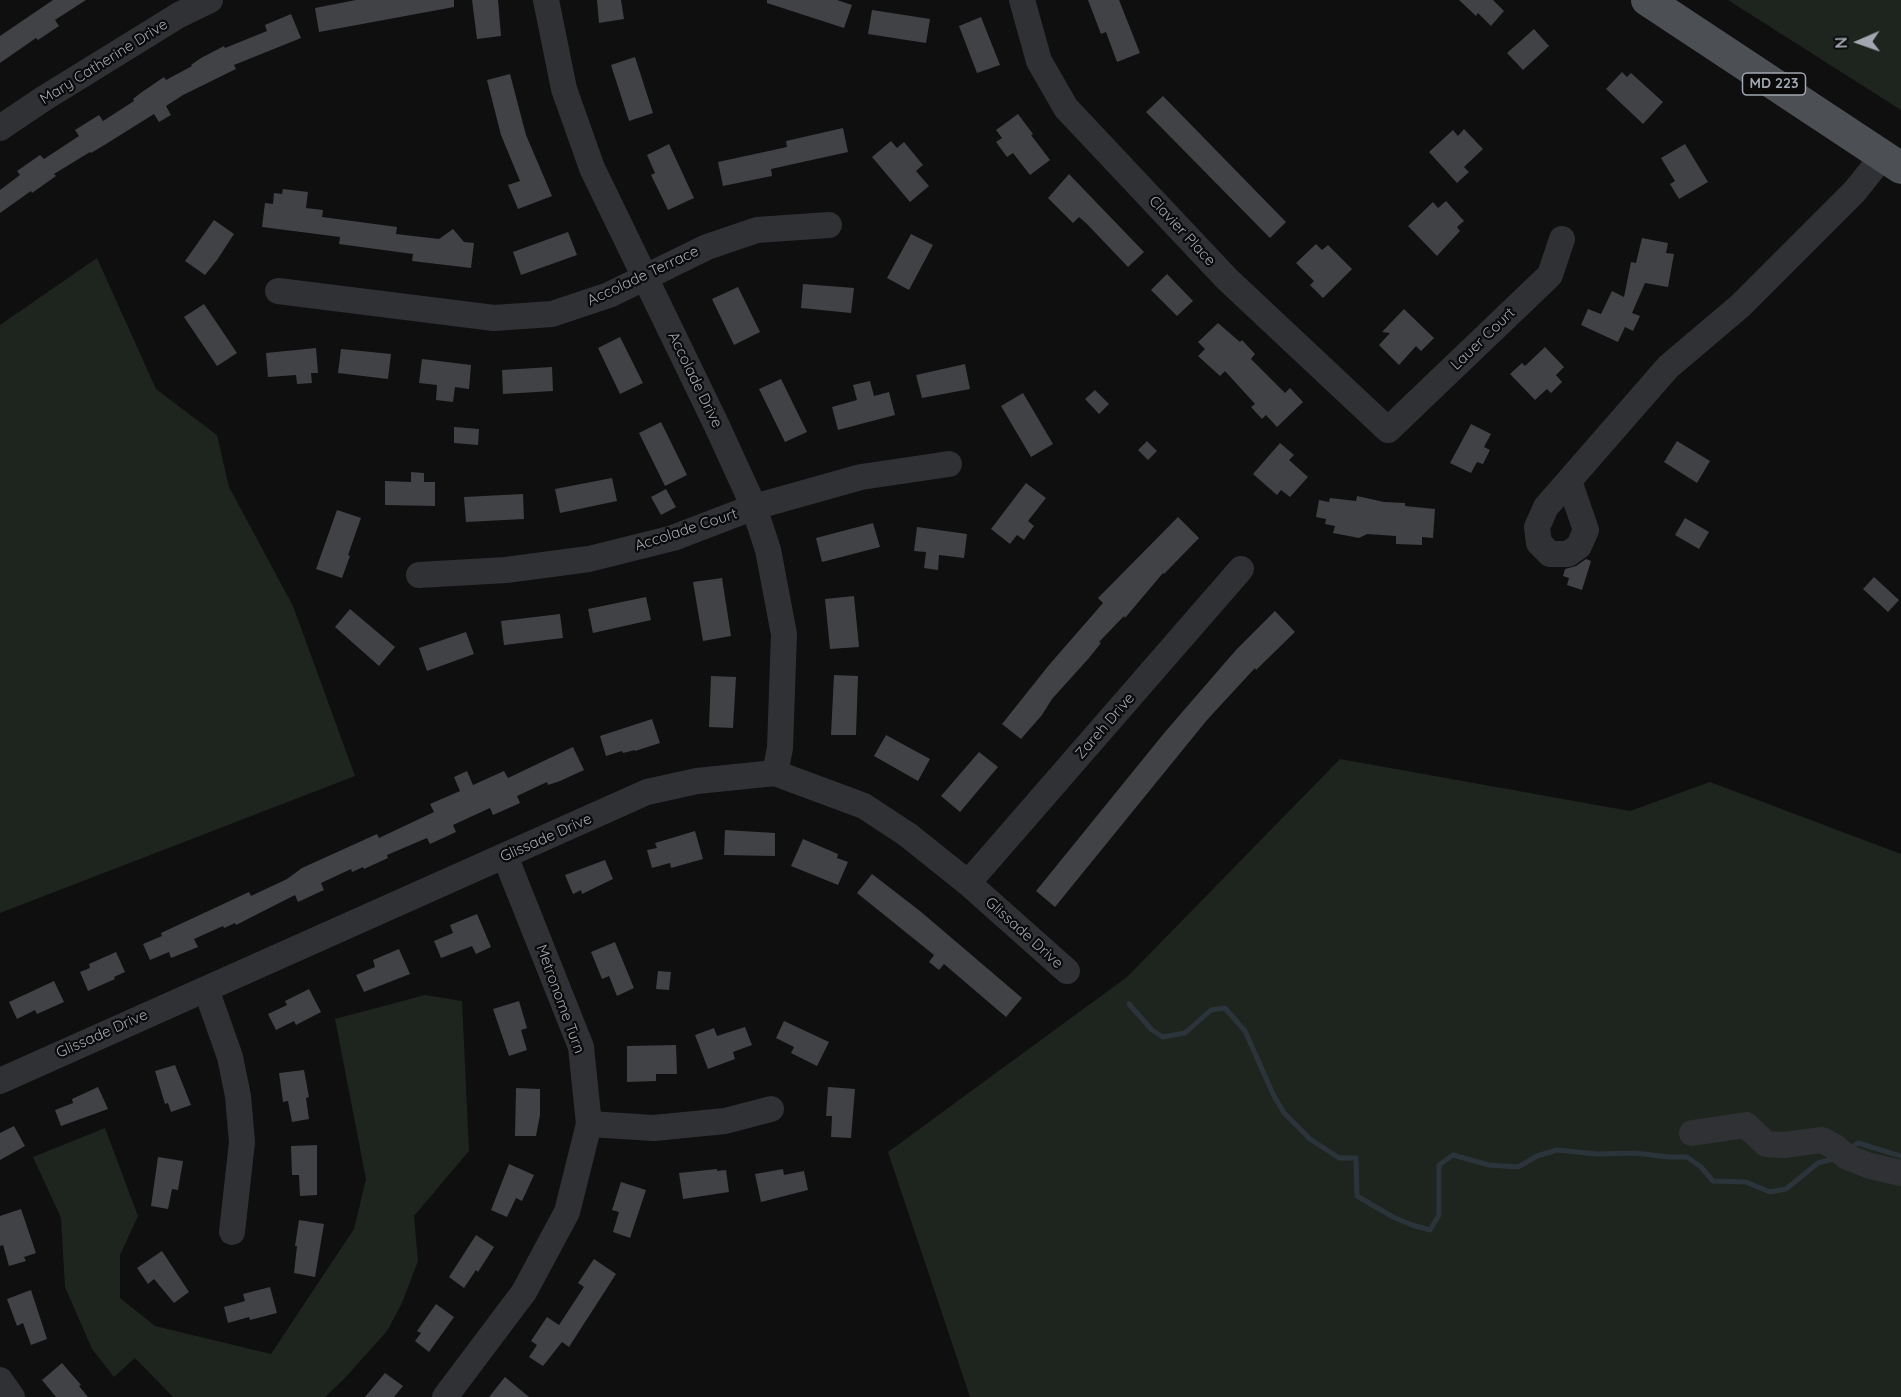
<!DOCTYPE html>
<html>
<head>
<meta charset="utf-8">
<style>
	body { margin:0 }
	#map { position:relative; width:1901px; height:1397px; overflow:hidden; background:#0f0f10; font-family:Quicksand,sans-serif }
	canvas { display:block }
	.north { position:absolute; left:1829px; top:12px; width:60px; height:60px; -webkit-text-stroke:4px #0a0a0b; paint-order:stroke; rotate:268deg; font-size:16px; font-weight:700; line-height:24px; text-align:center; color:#a1a7b0 }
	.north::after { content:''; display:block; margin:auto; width:21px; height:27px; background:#a1a7b0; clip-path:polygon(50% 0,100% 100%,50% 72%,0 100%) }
</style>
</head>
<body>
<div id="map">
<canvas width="1901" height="1397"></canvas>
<div class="north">N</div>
</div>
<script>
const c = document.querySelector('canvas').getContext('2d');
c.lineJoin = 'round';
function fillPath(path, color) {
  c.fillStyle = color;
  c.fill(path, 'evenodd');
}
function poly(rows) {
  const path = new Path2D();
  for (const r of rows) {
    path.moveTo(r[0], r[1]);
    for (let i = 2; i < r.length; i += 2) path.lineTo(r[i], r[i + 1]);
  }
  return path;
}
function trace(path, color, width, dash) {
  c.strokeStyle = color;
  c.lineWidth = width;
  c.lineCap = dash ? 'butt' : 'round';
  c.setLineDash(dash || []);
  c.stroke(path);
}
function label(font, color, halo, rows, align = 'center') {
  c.font = font + ' Quicksand,sans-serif';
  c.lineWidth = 4.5;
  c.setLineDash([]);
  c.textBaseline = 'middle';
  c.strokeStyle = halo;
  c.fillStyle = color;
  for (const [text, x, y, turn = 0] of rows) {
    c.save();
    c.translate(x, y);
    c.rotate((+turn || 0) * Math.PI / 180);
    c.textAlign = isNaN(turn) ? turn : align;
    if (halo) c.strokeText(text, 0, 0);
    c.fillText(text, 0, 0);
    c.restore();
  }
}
const green = poly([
	[1728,0,1901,0,1901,110],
	[97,258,156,389,217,435,229,487,293,606,355,776,0,913,0,325],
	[1340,759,1630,811,1710,782,1901,854,1901,1397,970,1397,888,1152,1127,977],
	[425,995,462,1001,469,1151,414,1216,418,1261,402,1303,387,1331,344,1379,325,1397,173,1397,135,1358,114,1377,92,1349,65,1287,61,1218,33,1157,105,1128,138,1216,120,1255,120,1298,155,1326,271,1354,354,1229,366,1179,335,1019]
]);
const stream = poly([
	[1129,1004,1152,1030,1163,1037,1185,1033,1211,1010,1225,1008,1245,1031,1273,1094,1284,1113,1310,1139,1339,1158,1356,1158,1357,1196,1393,1217,1412,1225,1430,1230,1439,1215,1439,1165,1453,1155,1489,1165,1518,1167,1537,1156,1557,1150,1597,1154,1635,1153,1668,1157,1687,1157,1701,1167,1713,1181,1746,1182,1770,1192,1786,1189,1818,1163,1836,1158],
	[1849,1149,1858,1143,1901,1156]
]);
const building = poly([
	[53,0,86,0,55,20,59,26,38,40,36,38,0,63,0,36],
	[356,0,454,0,454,7,319,32,315,8],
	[472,0,498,0,501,36,477,39],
	[597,0,621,0,624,19,599,23],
	[767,0,837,0,852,5,844,28,767,3],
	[1088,0,1119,0,1140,53,1117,62,1106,32,1101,34],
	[1459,0,1493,0,1504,11,1491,26,1478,13,1476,16],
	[872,10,930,19,926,43,868,34],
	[291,14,301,38,234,65,236,69,183,95,166,106,171,115,159,122,154,114,106,144,91,153,90,152,54,174,56,176,32,193,31,191,0,213,0,190,20,175,17,171,40,155,44,159,79,136,75,130,99,115,103,121,134,101,133,99,142,92,164,77,166,80,192,66,191,65,201,58,224,46,225,48,267,31,265,25],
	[981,17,1000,65,977,73,959,26],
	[1534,29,1549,46,1523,70,1507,53],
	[635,57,653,113,629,121,611,65],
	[1622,72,1627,77,1631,73,1663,102,1643,124,1606,89],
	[510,74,526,135,552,196,518,209,508,185,520,181,501,135,487,80],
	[1163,96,1286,222,1270,238,1146,112],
	[1018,114,1033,134,1031,135,1050,160,1030,175,1013,153,1007,157,996,142,1002,138,996,130],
	[843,128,848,152,771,169,772,176,723,186,718,162,787,147,786,141],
	[1464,129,1483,149,1464,167,1469,172,1457,183,1429,152,1453,130,1458,136],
	[891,141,897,148,904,142,923,165,916,171,929,186,910,202,872,157],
	[669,144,694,198,668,210,651,175,655,173,647,155],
	[1685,144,1708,182,1679,199,1670,184,1675,181,1661,158],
	[1069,174,1144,252,1128,267,1087,224,1079,217,1073,223,1048,198],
	[283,189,308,192,306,208,323,210,322,217,397,227,396,234,439,239,453,229,464,242,474,243,471,268,412,261,413,254,339,244,340,237,262,227,265,203,273,204,274,193,282,194],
	[1446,201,1464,221,1457,227,1460,231,1437,256,1408,226,1433,202,1438,208],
	[214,220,234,234,217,260,205,275,185,261],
	[568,232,577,255,521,275,513,252],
	[911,234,933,245,909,290,887,278],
	[1642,238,1668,243,1666,253,1674,254,1668,287,1645,283,1632,313,1640,316,1633,331,1625,327,1618,342,1581,325,1588,309,1601,314,1612,291,1624,297,1631,262,1636,263],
	[1316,244,1322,250,1328,245,1352,269,1323,298,1310,285,1314,281,1296,263],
	[1167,274,1193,301,1177,316,1151,290],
	[803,284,854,288,851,313,801,308],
	[738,287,760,332,734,345,712,299],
	[204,304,237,353,217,366,184,317],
	[1404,309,1434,338,1421,351,1416,346,1399,365,1379,345,1390,333,1382,332],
	[1218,323,1240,342,1242,340,1255,354,1251,359,1285,393,1290,388,1303,402,1277,427,1266,415,1262,419,1251,407,1255,404,1225,371,1220,376,1198,356,1205,349,1198,342],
	[620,337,643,383,620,394,598,348],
	[1545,347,1564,367,1556,375,1562,382,1551,393,1547,389,1535,400,1510,374,1522,363,1525,366],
	[316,348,318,373,311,373,312,383,297,384,296,375,268,377,266,353],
	[341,349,391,354,388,379,338,373],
	[422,359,471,365,469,389,455,387,453,402,436,400,437,385,419,383],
	[965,364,970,389,922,398,916,375],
	[552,367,553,391,503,394,502,370],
	[781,379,807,432,785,442,759,389],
	[870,381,874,396,889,392,895,415,838,430,832,407,857,400,853,385],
	[1095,390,1109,404,1099,414,1085,399],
	[1023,393,1053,444,1031,457,1001,406],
	[661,422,687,475,665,486,639,433],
	[1471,424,1491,434,1484,447,1490,450,1483,464,1477,462,1471,473,1450,463],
	[454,427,479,429,478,445,454,443],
	[1147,441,1157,451,1148,460,1138,450],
	[1677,441,1710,461,1697,483,1664,462],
	[1280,443,1294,455,1289,460,1308,477,1290,497,1281,490,1277,495,1253,474],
	[411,472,424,473,424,482,435,482,435,506,385,505,385,481,411,482],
	[612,478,617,501,560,513,555,489],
	[1026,483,1046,498,1028,521,1034,526,1024,540,1017,535,1010,544,991,529],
	[666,489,676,507,661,515,651,497],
	[523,494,524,519,466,522,464,497],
	[1357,496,1384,502,1405,503,1405,506,1435,509,1433,538,1422,537,1422,545,1396,544,1396,536,1367,534,1359,538,1333,533,1335,526,1325,524,1326,519,1316,517,1319,500,1329,502,1330,498,1356,501],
	[337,510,361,518,348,555,350,556,342,578,316,569],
	[1178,517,1199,538,1164,574,1163,573,1125,618,1124,616,1099,642,1101,643,1089,658,1052,699,1042,715,1021,739,1002,724,1049,665,1103,603,1098,598],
	[1685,518,1709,532,1699,549,1675,535],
	[873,523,880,547,822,562,816,538],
	[917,527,967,534,964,558,939,555,938,570,924,568,926,552,914,551],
	[1586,559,1591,561,1582,590,1567,585,1569,578,1563,576,1565,569,1576,566],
	[1874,577,1899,600,1888,612,1863,589],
	[722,578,731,636,703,641,693,582],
	[854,596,859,647,830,649,825,599],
	[646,597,651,620,593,633,588,609],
	[350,609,395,647,379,666,335,627],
	[1275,611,1295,632,1256,670,1255,668,1207,720,1055,907,1036,891,1165,732,1236,650],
	[560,614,563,638,504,645,501,621],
	[466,632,474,654,427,671,419,648],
	[834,675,858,676,856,735,831,735],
	[711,676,736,677,733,728,709,727],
	[652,719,660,743,635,751,635,750,623,753,622,751,606,756,600,736],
	[886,735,930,759,918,781,874,756],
	[573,747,584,770,560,781,548,785,547,782,517,796,520,803,493,815,490,808,453,825,456,832,430,844,427,838,387,855,388,858,364,869,363,867,352,872,351,869,321,883,324,890,298,902,295,895,236,925,235,923,224,928,223,926,194,939,198,947,171,958,169,952,150,960,143,944,162,936,161,933,249,892,251,896,287,879,302,868,377,834,379,838,434,812,430,804,460,791,454,777,467,771,473,785,504,771,508,778],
	[979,752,998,767,960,812,941,796],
	[725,830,775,833,775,856,724,855],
	[695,831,703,859,671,868,670,863,652,868,647,850,657,848,655,843],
	[803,839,838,854,837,858,848,862,838,885,791,866],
	[605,860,613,879,582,894,581,890,573,894,565,875],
	[872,874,920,911,1022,998,1006,1017,944,964,939,970,929,962,934,955,857,893],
	[477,914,491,947,476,954,472,946,441,958,434,941,453,933,450,925],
	[615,942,634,988,617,996,609,976,602,979,591,952],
	[399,949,410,974,364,992,356,975,375,967,373,960],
	[116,952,125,972,114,977,115,979,88,991,80,972,90,968,89,964],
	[658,971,671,972,669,990,656,989],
	[54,981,64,1002,37,1014,35,1010,17,1019,9,1002],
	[309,989,321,1012,296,1025,294,1021,276,1030,268,1014,287,1005,285,1001],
	[519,1001,527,1028,521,1030,527,1050,509,1056,493,1009],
	[784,1021,829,1042,817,1066,791,1053,794,1047,776,1038],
	[745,1027,752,1045,733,1052,735,1059,708,1069,695,1035,714,1028,717,1036],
	[676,1045,677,1074,656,1074,656,1081,627,1082,627,1046],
	[175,1065,191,1105,171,1112,168,1103,165,1104,155,1071],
	[304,1070,309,1097,306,1098,309,1119,292,1122,288,1101,283,1102,279,1073],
	[98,1087,108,1109,61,1126,55,1110,73,1103,72,1099],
	[828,1087,855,1089,851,1138,831,1137,832,1116,826,1116],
	[516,1088,540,1089,540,1115,536,1136,515,1136],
	[14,1126,25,1146,0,1160,0,1133],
	[317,1145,317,1195,300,1196,299,1175,292,1175,291,1146],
	[158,1157,183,1161,178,1190,172,1189,168,1209,151,1206],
	[509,1164,534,1175,522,1201,516,1198,507,1217,491,1210],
	[717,1169,717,1171,726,1170,729,1192,683,1199,679,1173],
	[783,1169,784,1175,804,1171,808,1190,761,1202,755,1174],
	[621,1182,646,1190,630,1238,613,1232,619,1212,612,1210],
	[21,1209,36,1253,24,1257,26,1261,9,1266,3,1245,0,1246,0,1216],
	[299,1220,324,1224,315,1277,294,1273,297,1246,295,1246],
	[476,1235,494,1247,478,1272,476,1270,464,1288,449,1277],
	[162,1251,189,1292,174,1303,154,1279,148,1284,137,1268],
	[594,1259,616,1274,569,1347,562,1342,543,1366,529,1357,537,1345,531,1341,547,1317,559,1325,584,1287,578,1283],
	[270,1287,277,1313,250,1320,249,1317,228,1323,224,1307,245,1301,243,1294],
	[31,1290,47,1339,31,1345,23,1323,17,1326,7,1299],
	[436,1304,454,1317,429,1352,415,1341,421,1333,417,1331],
	[62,1363,81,1385,79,1386,88,1397,56,1397,42,1380],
	[385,1373,403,1386,394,1397,365,1397],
	[505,1377,529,1397,489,1397]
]);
const minor = poly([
	[546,0,564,89,592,168,717,426,754,507,768,550,784,634,780,748,775,773],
	[1022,0,1039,61,1066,108,1227,279,1388,430,1550,275,1562,239],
	[0,128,43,99,179,15,210,0],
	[278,291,494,318,552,314,609,295,707,247,757,230,829,225],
	[1569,481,1586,530,1579,546,1568,554,1550,554,1539,543,1537,527,1546,507,1668,367,1740,306,1855,191,1883,156],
	[419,575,506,570,589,559,673,538,754,507,861,477,949,464],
	[968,883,1241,569],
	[206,989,230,1057,238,1096,242,1142,232,1232],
	[0,1081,647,792,697,781,775,773,864,806,908,835,968,883,1067,971],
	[589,1124,654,1128,725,1121,771,1109],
	[1692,1133,1746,1125,1766,1144,1784,1145,1822,1140,1835,1147,1847,1157,1870,1166,1901,1173],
	[0,1380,12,1397],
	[445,1397,524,1292,567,1212,589,1124,581,1047,505,856]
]);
const major = poly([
	[1647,0,1901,168]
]);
const shields = [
	[1774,84,63]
];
const shieldNames = [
	["MD 223",1774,84]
];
const streetNames = [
	["Mary Catherine Drive",104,62,-32],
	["Clavier Place",1182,231,47],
	["Accolade Terrace",643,276,-25],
	["Lauer Court",1483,339,-44],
	["Accolade Drive",695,380,64],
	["Accolade Court",686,530,-18],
	["Zareh Drive",1105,726,-49],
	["Glissade Drive",546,838,-24],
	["Glissade Drive",1024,933,42],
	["Metronome Turn",560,999,70],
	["Glissade Drive",102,1034,-24]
];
fillPath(green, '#1e241e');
trace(stream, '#2b343a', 5);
fillPath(building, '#404246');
trace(minor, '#303135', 26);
trace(major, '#4c4f54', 32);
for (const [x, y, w] of shields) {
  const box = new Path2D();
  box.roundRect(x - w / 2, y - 11, w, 22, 4.5);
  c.fillStyle = '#0a0a0b';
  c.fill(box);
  trace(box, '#a1a7b0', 1.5);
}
label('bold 14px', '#a1a7b0', null, shieldNames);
label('15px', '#a1a7b0', '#0a0a0b', streetNames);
</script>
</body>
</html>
